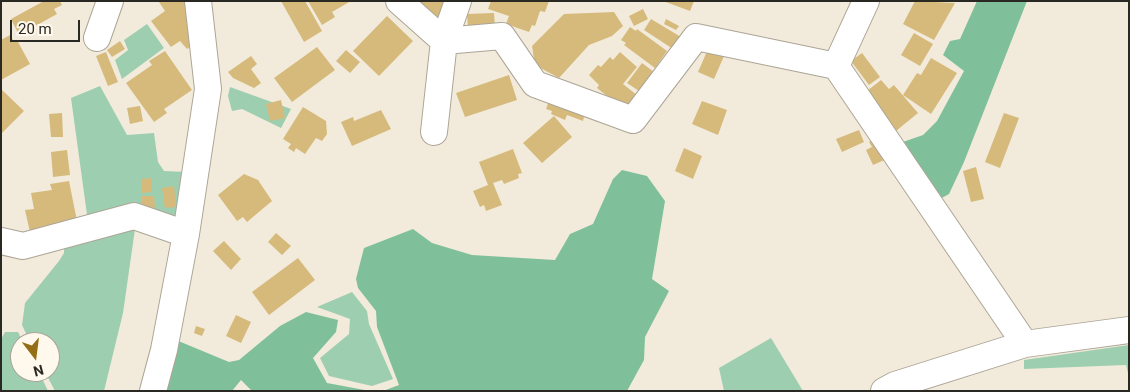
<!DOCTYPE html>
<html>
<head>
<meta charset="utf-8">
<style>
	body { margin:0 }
	#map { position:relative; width:1130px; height:392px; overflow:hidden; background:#f2ebdb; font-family:Roboto,sans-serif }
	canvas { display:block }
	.frame { position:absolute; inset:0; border:2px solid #2a2822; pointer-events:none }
	.north { position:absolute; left:10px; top:332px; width:50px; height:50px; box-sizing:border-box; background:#fef9ec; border:1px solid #a9a59b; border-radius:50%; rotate:165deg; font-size:14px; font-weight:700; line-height:20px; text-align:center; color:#2a2822 }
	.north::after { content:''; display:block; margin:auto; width:18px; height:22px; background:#936e16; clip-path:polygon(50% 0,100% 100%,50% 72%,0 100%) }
	.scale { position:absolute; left:10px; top:20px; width:70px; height:22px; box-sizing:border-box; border:2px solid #2a2822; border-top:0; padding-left:6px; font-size:15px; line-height:18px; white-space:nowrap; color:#2a2822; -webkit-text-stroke:4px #fef9ec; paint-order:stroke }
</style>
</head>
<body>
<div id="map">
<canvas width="1130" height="392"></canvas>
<div class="frame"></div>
<div class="north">N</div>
<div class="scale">20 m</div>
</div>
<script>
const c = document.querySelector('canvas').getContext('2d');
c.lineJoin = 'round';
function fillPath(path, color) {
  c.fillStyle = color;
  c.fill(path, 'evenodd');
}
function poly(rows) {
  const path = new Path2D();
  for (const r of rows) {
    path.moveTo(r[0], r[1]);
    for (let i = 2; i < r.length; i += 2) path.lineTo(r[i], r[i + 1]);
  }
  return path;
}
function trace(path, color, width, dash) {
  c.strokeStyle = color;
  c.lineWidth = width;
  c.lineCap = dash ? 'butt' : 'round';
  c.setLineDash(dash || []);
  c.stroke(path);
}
const green = poly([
	[147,24,164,48,122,79,115,60,128,50,124,40],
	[100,86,127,135,154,133,158,162,164,171,187,172,180,223,88,222,71,98],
	[230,87,291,109,281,128,242,109,232,111,228,96],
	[135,229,123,313,104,391,55,391,45,372,50,372,50,342,30,342,22,325,25,303,59,261,64,253,64,243],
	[352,292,367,311,369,324,393,379,372,386,329,376,320,358,349,334,350,319,317,307],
	[5,332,18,332,23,342,20,342,20,372,39,372,48,391,1,391,1,339],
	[771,338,803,391,724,391,719,368],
	[1129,345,1129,377,1126,365,1024,369,1024,360]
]);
const forest = poly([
	[977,1,1027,1,964,162,949,194,940,199,903,142,923,135,937,121,964,71,943,55,950,41,960,39],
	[622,170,647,176,665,201,652,279,669,291,645,337,644,360,627,391,383,391,399,385,377,327,376,311,358,288,356,279,364,248,413,229,432,243,472,255,555,260,570,234,593,224,613,179],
	[306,312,338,320,336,332,313,358,327,383,370,391,252,391,241,380,232,391,165,391,176,340,229,362,239,360,280,326]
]);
const building = poly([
	[44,1,60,1,62,5,54,9,57,14,19,35,11,19],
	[161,1,185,1,190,47,187,49,180,41,171,47,151,21,165,11,159,2],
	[281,1,305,1,322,31,304,42],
	[308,1,351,1,332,12,335,17,322,25],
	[415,1,450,1,439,22],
	[491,1,549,1,545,12,540,11,535,26,532,25,529,32,506,24,509,16,488,9],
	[663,1,694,1,690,11],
	[915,1,955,3,934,40,903,24],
	[643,9,648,19,634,26,629,16],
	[614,12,623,26,612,36,589,45,559,78,535,65,532,46,564,14],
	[494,13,495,27,468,29,467,14],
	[387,16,413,41,379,76,353,51],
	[651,19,681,37,673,49,644,30],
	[666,19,679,26,676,30,664,24],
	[630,27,636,31,637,29,667,51,655,68,624,45,626,43,621,40],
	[914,33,933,44,920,66,901,55],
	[10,35,14,42,17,40,30,64,1,80,1,40],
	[120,41,125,49,112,57,107,50],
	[317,47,335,70,292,102,274,78],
	[708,49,724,56,714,79,698,72],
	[346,50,360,62,350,73,336,61],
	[165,51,192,90,164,109,167,113,154,122,126,83,152,65,149,61],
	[106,52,118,82,108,86,96,56],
	[620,52,637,67,623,84,638,96,630,104,621,107,597,88,599,85,589,75,598,65,601,67,610,57,613,60],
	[862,53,880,77,869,85,851,61],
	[251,56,257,64,251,69,261,83,254,88,233,78,228,72],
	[931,58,957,73,931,114,903,95,917,73,921,75],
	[642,63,654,72,639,91,627,83],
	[509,75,517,100,465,117,456,93],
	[881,80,889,89,894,85,918,113,896,131,873,105,877,102,867,91],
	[1,89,24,111,1,134],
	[550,98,600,117,598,122,584,117,583,121,567,115,565,120,551,114,552,111,546,109],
	[281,100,285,118,270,121,266,104],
	[702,101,727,110,718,135,692,124],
	[140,106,143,121,130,124,127,108],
	[303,107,326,121,327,134,322,141,316,138,305,154,296,148,294,152,288,148,291,144,283,139],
	[381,110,391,129,352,146,341,122,353,117,354,121],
	[62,113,63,137,51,137,49,114],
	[1004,113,1019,118,1000,168,985,162],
	[554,116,572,137,542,163,523,143],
	[859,130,864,142,842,152,836,139],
	[880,137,889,158,873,165,866,150,872,147,869,142],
	[684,148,702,156,693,179,675,171],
	[513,149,522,173,518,174,519,178,504,184,502,180,493,183,502,205,486,211,484,205,480,207,473,191,488,185,479,162],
	[67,150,70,175,53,177,51,152],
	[976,167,984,199,971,202,963,171],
	[244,174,258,180,272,201,247,222,243,217,237,221,218,195],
	[151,178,151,192,142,193,141,179],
	[69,181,77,221,30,232,25,210,34,209,31,193,52,190,50,184],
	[174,186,176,207,165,208,162,188],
	[141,196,154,196,155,210,143,211],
	[276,233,291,246,282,255,268,242],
	[224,241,241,259,231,270,213,251],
	[298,258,315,280,269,315,252,292],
	[236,315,251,322,241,343,226,336],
	[196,326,205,329,202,336,194,333]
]);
const street = poly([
	[399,1,444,41,502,36,535,84,633,120,696,37,836,66],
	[866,1,836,66,1025,344],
	[97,38,110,1],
	[434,132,444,41,458,1],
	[1,241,23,246,134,216,186,234],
	[153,391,164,350,186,234,208,89,198,1],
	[884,391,895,385,1025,344,1129,330]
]);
fillPath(green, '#9eceb0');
fillPath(forest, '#7fc09a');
fillPath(building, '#d6ba7b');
trace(street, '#aca596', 28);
trace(street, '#fff', 26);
</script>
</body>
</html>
